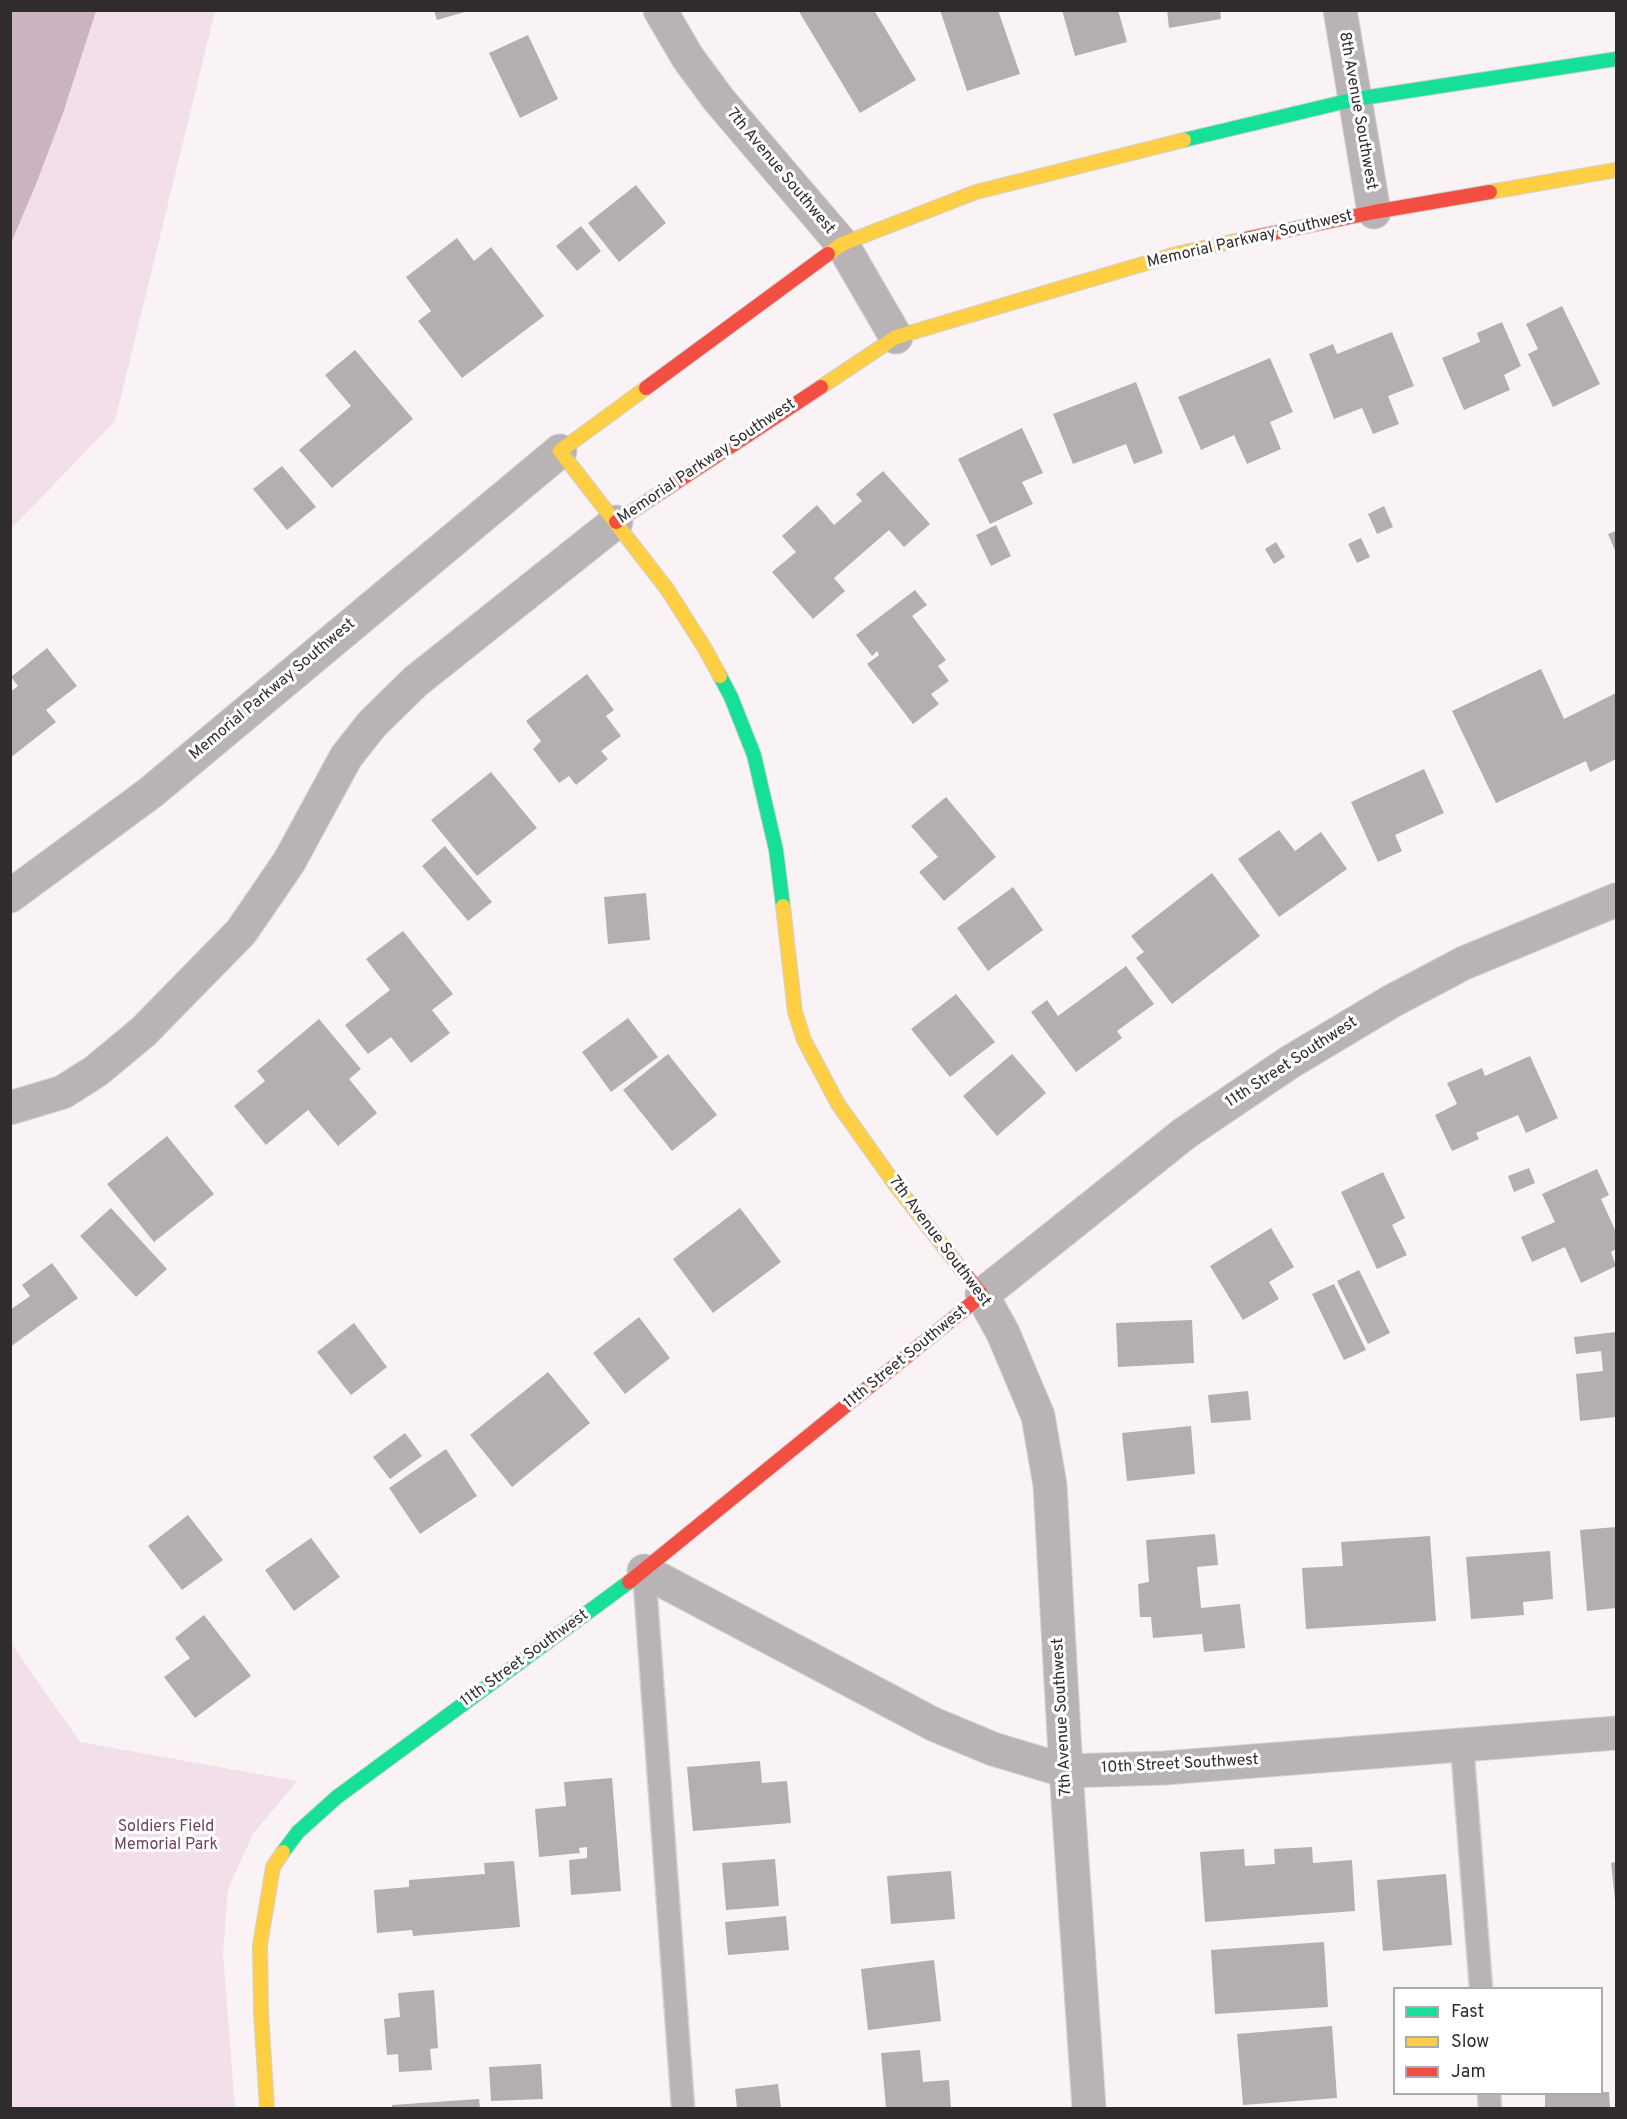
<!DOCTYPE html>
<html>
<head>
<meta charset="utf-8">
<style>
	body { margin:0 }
	#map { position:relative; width:1627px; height:2119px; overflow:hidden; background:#f9f3f6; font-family:Overpass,sans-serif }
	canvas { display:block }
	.frame { position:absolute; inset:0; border:12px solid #302c2e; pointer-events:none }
	.legend { position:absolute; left:1393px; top:1987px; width:210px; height:108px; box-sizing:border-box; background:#fff; border:2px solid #acabab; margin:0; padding:8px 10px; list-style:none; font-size:18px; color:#302c2e }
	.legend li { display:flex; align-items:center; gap:12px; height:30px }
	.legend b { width:30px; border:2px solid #acabab }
</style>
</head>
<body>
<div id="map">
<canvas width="1627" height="2119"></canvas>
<div class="frame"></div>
<ul class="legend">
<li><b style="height:8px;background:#16e098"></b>Fast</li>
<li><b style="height:8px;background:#ffcf43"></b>Slow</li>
<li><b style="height:8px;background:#f24e42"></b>Jam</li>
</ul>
</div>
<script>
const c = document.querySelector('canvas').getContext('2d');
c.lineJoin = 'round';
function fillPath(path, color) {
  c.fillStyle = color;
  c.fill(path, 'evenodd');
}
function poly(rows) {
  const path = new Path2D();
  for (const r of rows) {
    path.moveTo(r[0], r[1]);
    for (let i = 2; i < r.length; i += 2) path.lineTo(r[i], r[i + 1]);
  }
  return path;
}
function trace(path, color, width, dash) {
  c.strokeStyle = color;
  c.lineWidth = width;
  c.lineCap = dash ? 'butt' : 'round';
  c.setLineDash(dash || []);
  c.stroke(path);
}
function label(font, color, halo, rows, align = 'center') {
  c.font = font + ' Overpass,sans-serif';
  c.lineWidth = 6;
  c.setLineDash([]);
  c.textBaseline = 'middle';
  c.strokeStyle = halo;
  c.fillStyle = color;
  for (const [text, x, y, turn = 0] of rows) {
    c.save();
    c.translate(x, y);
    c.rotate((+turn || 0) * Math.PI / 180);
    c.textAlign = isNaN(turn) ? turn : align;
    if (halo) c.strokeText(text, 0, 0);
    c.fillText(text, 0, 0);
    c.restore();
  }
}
const green = poly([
	[11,11,215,11,115,421,11,529],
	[10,1642,80,1742,297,1781,253,1834,228,1889,223,1954,235,2108,11,2108]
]);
const water = poly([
	[11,10,96,11,63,113,36,184,11,243]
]);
const building = poly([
	[434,10,468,10,468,11,437,20],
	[798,10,874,10,916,80,860,113],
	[940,10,998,10,1020,74,967,91],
	[1062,10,1118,10,1127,42,1075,56],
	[1167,10,1220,10,1221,19,1169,28],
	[528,35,558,99,520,118,489,53],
	[636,185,666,223,619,262,588,223],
	[581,226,601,251,577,271,556,246],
	[457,238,474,261,491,247,544,316,462,378,418,321,431,311,406,277],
	[1562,306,1600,384,1553,407,1528,354,1538,349,1526,324],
	[1502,322,1521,366,1504,375,1510,390,1464,410,1442,358,1480,342,1477,333],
	[1392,332,1414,386,1388,396,1399,424,1373,434,1362,408,1334,419,1309,354,1333,344,1337,354],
	[355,350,413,419,332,488,299,450,351,406,325,375],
	[1270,358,1293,412,1270,422,1281,449,1247,464,1234,435,1201,450,1178,397],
	[1136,382,1163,453,1134,464,1126,444,1073,464,1053,414],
	[1022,428,1043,473,1022,482,1033,504,990,524,958,459],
	[282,466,316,507,287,530,253,489],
	[883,471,930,524,904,547,889,530,834,578,845,591,813,619,772,572,796,552,782,536,817,505,834,525,862,501,856,494],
	[1384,506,1393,527,1377,534,1368,514],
	[996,525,1011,556,991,566,976,535],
	[1616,531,1616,553,1608,534],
	[1361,538,1370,557,1357,563,1348,544],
	[1276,542,1285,557,1274,564,1265,549],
	[915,590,927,605,912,616,946,660,938,666,949,681,931,694,939,704,913,724,867,664,879,655,877,651,872,656,856,635],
	[47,648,77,686,46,710,56,722,10,758,10,692,18,686,11,677],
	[1541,669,1564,719,1616,693,1616,759,1590,772,1586,761,1496,803,1452,711],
	[587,674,614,710,606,716,621,736,601,751,608,759,576,785,569,776,559,783,533,749,541,741,526,721],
	[1424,769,1444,813,1395,835,1402,851,1378,862,1351,802],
	[491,772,537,828,477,876,431,820],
	[946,797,996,857,944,901,919,872,938,857,911,826],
	[1279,830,1295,851,1321,832,1347,869,1279,917,1238,859],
	[445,846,492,902,468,921,422,866],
	[1212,873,1260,936,1172,1004,1136,958,1144,952,1131,936],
	[1013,887,1043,930,988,971,957,928],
	[646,893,650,940,608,944,604,897],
	[403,931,453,994,432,1010,450,1033,411,1063,391,1037,368,1054,345,1025,390,990,366,959],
	[1126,966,1154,1004,1117,1031,1122,1038,1076,1072,1031,1012,1047,1000,1058,1016],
	[956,994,995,1042,950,1077,911,1029],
	[628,1018,658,1057,611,1092,582,1052],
	[319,1019,361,1069,349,1079,377,1113,338,1146,308,1110,266,1145,234,1106,265,1081,257,1071],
	[668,1054,717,1115,672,1151,623,1090],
	[1012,1054,1046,1093,997,1136,963,1096],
	[1530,1056,1558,1118,1526,1133,1518,1115,1476,1133,1479,1139,1452,1151,1435,1115,1457,1104,1447,1083,1482,1068,1485,1076],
	[167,1136,214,1194,154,1242,107,1184],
	[1529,1168,1535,1183,1514,1192,1508,1176],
	[1597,1169,1609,1195,1601,1199,1616,1232,1616,1249,1611,1252,1616,1266,1581,1283,1565,1247,1532,1262,1521,1237,1555,1222,1542,1194],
	[1383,1172,1405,1218,1392,1225,1407,1255,1377,1269,1341,1192],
	[111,1208,167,1269,136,1297,80,1236],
	[740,1208,781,1262,713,1313,673,1259],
	[1271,1228,1294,1267,1269,1282,1279,1299,1243,1320,1210,1266],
	[52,1263,78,1298,10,1347,10,1310,30,1296,22,1285],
	[1359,1270,1390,1333,1368,1344,1337,1281],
	[1334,1284,1366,1350,1344,1360,1312,1294],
	[639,1317,670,1358,625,1394,593,1353],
	[1192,1320,1194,1363,1118,1367,1116,1323],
	[354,1323,387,1367,351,1395,317,1352],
	[1616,1332,1616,1417,1580,1421,1576,1374,1603,1371,1601,1351,1576,1354,1574,1337],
	[548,1372,590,1423,512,1487,470,1435],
	[1248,1391,1251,1420,1211,1423,1208,1395],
	[1191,1426,1195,1474,1127,1481,1122,1433],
	[405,1433,422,1456,390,1479,373,1457],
	[446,1449,477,1496,420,1534,389,1488],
	[188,1515,223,1560,182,1590,148,1546],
	[1616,1527,1616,1608,1587,1611,1580,1530],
	[1215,1534,1218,1565,1197,1567,1201,1608,1240,1604,1245,1648,1204,1652,1202,1634,1153,1638,1151,1617,1140,1617,1138,1584,1149,1582,1146,1540],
	[1430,1536,1436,1621,1306,1629,1302,1568,1343,1566,1341,1542],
	[311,1538,340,1577,294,1611,265,1570],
	[1550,1551,1553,1599,1523,1602,1524,1615,1471,1619,1466,1557],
	[204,1615,251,1676,195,1718,164,1677,190,1658,175,1638],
	[760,1761,762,1783,787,1781,791,1823,693,1831,687,1767],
	[612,1778,621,1891,571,1895,569,1860,587,1858,587,1847,579,1848,580,1853,539,1857,535,1809,566,1806,564,1782],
	[1312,1847,1313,1863,1352,1860,1355,1911,1205,1922,1200,1852,1244,1849,1245,1866,1275,1864,1274,1849],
	[775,1859,779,1906,726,1910,722,1863],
	[514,1861,520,1927,413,1936,412,1930,377,1933,374,1890,409,1887,409,1880,485,1874,484,1863],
	[1616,1862,1616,1900,1615,1900,1611,1863],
	[951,1871,955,1919,891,1924,887,1876],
	[1446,1874,1452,1945,1383,1951,1377,1880],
	[786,1916,789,1950,728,1955,725,1922],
	[1324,1942,1328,2007,1215,2014,1211,1950],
	[934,1960,941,2021,868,2030,861,1969],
	[434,1990,438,2048,430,2049,432,2070,399,2072,398,2054,387,2055,384,2019,400,2017,398,1993],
	[1332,2026,1337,2098,1243,2105,1237,2034],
	[920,2050,923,2082,949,2080,951,2108,886,2108,881,2053],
	[541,2064,543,2099,491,2101,489,2067],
	[778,2084,781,2108,737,2108,735,2089],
	[1602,2092,1609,2092,1610,2107,1545,2108,1545,2094],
	[479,2099,480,2108,392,2108,392,2105]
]);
const lane = poly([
	[644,1571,683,2108],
	[1462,1745,1481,1988],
	[1489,2094,1490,2108]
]);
const street = poly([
	[660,10,688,58,719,100,842,244,896,337],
	[1340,10,1374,212],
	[10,896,150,793,560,451],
	[10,1108,63,1092,96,1071,143,1032,241,932,289,862,346,757,372,724,416,681,616,522],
	[644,1571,933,1724,993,1749,1066,1771,1164,1768,1616,1733],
	[1089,2108,1066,1771,1050,1485,1038,1416,1003,1333,982,1295,1185,1133,1290,1062,1392,1001,1464,963,1616,900]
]);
const fast = poly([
	[1184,140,1356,99,1616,59],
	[720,676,731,697,754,755,776,850,783,906],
	[283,1852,298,1832,337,1797,629,1582]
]);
const slow = poly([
	[1490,192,1616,170],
	[828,254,842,244,976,192,1184,140],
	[821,387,896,337,1180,253,1245,239],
	[646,388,560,451,667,589,704,647,720,676],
	[783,906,795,1012,804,1040,838,1104,897,1187,962,1270],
	[267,2108,261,2012,260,1945,273,1867,283,1852]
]);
const jam = poly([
	[1245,239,1374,212,1490,192],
	[646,388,828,254],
	[616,522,821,387],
	[629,1582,982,1295,962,1270]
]);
const streetNames = [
	["8th Avenue Southwest",1357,111,80],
	["7th Avenue Southwest",780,172,50],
	["Memorial Parkway Southwest",1250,240,-13],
	["Memorial Parkway Southwest",707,462,-34],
	["Memorial Parkway Southwest",273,690,-40],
	["11th Street Southwest",1292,1063,-33],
	["7th Avenue Southwest",939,1242,53],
	["11th Street Southwest",906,1358,-39],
	["11th Street Southwest",525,1659,-36],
	["7th Avenue Southwest",1063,1717,-93],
	["10th Street Southwest",1180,1765,-3]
];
const parkNames = [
	["Soldiers Field",166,1828],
	["Memorial Park",166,1846]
];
fillPath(green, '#f2dfe9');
fillPath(water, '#cbb3bf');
fillPath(building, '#b3afb1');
trace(lane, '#d4d0d2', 25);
trace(street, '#d4d0d2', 35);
trace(fast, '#d4d0d2', 16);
trace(slow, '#d4d0d2', 16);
trace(jam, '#d4d0d2', 16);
trace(lane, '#b8b3b5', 22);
trace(street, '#b8b3b5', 33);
trace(fast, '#16e098', 14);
trace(slow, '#ffcf43', 14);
trace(jam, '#f24e42', 14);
label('16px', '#302c2e', '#fff', streetNames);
label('16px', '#73435d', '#fff', parkNames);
</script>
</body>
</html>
